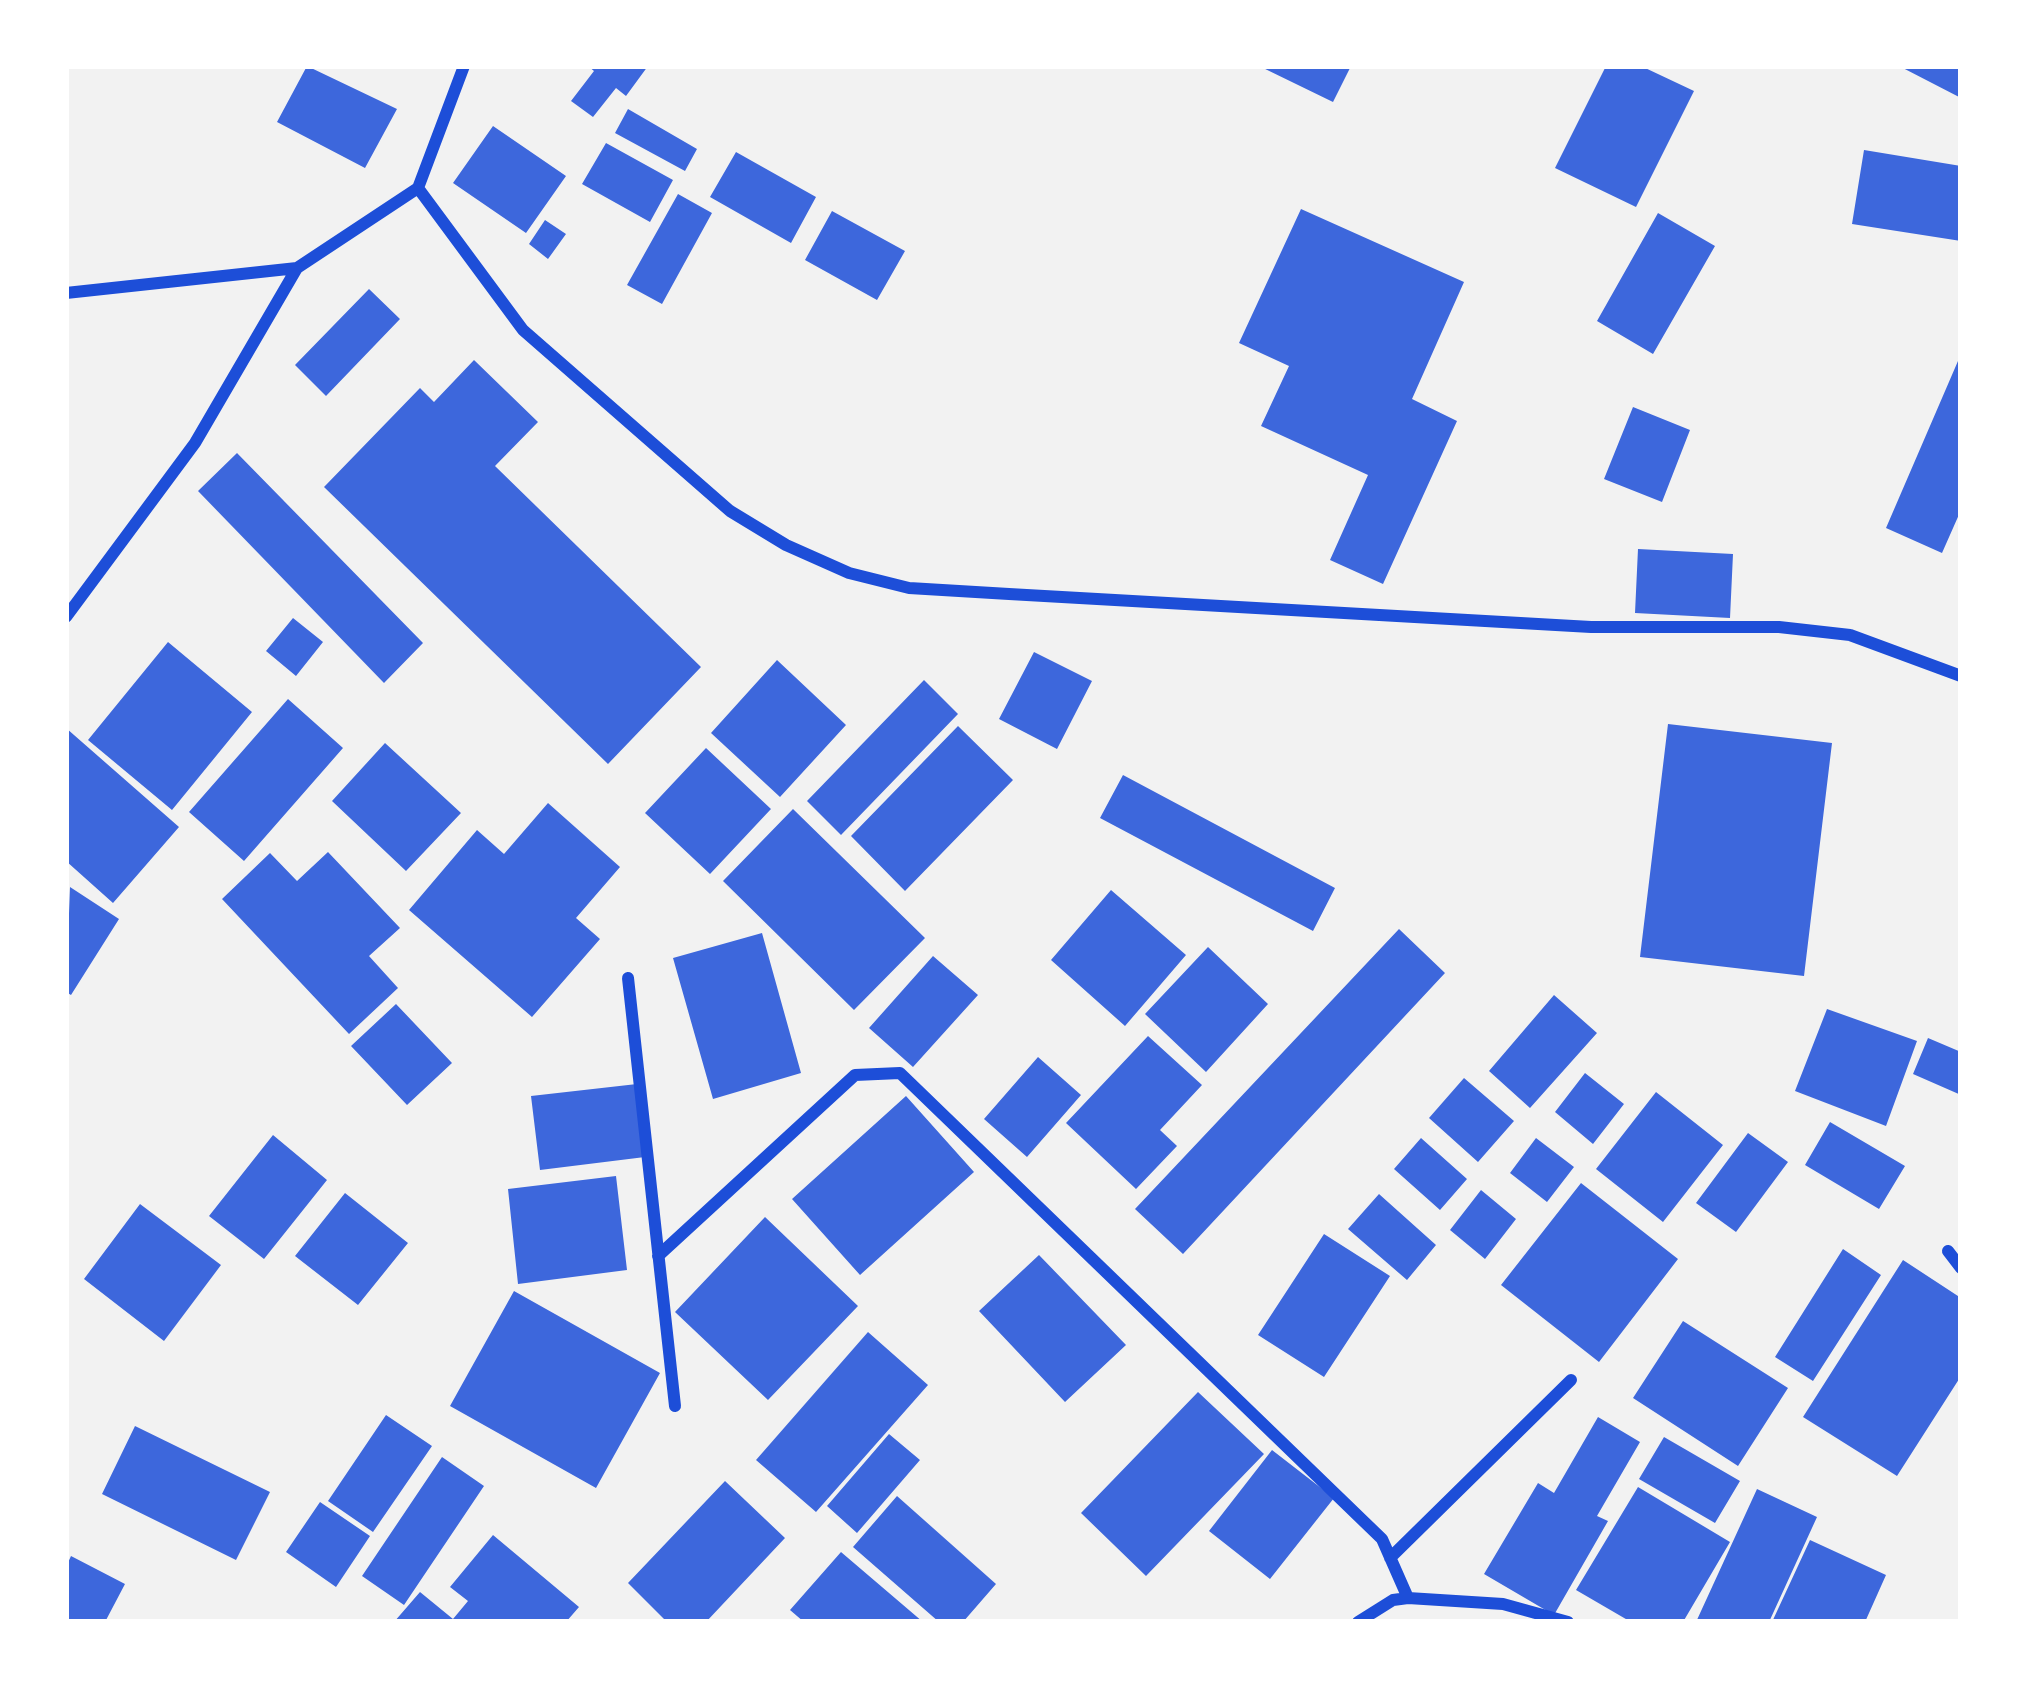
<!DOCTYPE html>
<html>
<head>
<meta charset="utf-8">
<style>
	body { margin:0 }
	#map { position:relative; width:2027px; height:1688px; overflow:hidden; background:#f2f2f2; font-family:"Alegreya Sans",sans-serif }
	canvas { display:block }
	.frame { position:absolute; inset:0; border:69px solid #fff; pointer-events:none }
</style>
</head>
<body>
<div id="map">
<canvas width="2027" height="1688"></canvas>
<div class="frame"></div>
</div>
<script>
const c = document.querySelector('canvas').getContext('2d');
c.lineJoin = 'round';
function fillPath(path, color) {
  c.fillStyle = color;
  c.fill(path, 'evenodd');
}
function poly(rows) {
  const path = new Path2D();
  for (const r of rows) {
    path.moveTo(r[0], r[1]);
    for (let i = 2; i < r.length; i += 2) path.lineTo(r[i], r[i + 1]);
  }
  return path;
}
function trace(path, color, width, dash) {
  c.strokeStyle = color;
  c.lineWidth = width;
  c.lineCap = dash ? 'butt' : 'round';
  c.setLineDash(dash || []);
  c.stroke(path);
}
const building = poly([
	[307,66,397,109,365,168,277,122],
	[588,66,648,66,626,96,616,88,593,117,571,101,594,71],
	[1259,66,1351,66,1333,102],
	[1606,66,1641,66,1694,91,1636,207,1555,168],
	[1899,66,1961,66,1961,98],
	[628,109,697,149,685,171,615,133],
	[493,126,566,176,526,233,453,183],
	[606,143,673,180,650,222,582,184],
	[1864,150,1961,166,1961,241,1852,224],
	[736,152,816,197,791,243,710,197],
	[678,194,712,213,662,304,627,285],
	[1301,209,1464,282,1412,399,1457,421,1383,584,1330,560,1368,475,1261,426,1289,366,1239,343],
	[832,211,905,251,877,300,805,260],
	[1658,213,1715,246,1653,354,1597,321],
	[545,220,566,234,548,259,529,244],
	[369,289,400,319,326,396,295,365],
	[1961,354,1961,510,1942,553,1886,528],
	[474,360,538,422,495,466,701,667,608,764,324,487,420,388,434,402],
	[1633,407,1690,430,1662,502,1604,479],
	[237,453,423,643,384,683,198,491],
	[1638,549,1733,554,1730,618,1635,613],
	[293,618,323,642,296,676,266,651],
	[168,642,252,712,172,810,88,740],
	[1034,652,1092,681,1057,749,999,719],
	[777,660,846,725,780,797,711,733],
	[924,680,958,714,841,835,807,801],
	[288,699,343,748,244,861,189,812],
	[1668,724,1832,743,1804,976,1640,957],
	[958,726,1013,780,905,891,851,836],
	[66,728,179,827,113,903,66,861],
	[385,743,461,813,406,871,332,801],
	[706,748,771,809,710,874,645,813],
	[1123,775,1335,888,1313,931,1100,818],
	[548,803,620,867,576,918,600,939,532,1017,409,910,477,830,504,854],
	[793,809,925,938,854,1010,723,881],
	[328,852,400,928,369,956,398,988,349,1034,222,899,270,853,297,881],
	[70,887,119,919,71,995,66,992],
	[1111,890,1186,955,1125,1026,1051,960],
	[1399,929,1445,973,1183,1254,1135,1209],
	[762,933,801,1073,713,1099,673,958],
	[1208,947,1268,1004,1206,1072,1145,1014],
	[933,956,978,995,913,1067,869,1028],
	[1554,995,1597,1033,1530,1108,1489,1071],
	[396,1004,452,1063,407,1105,351,1046],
	[1827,1009,1917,1041,1886,1126,1795,1091],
	[1148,1036,1202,1085,1160,1130,1177,1146,1136,1189,1066,1123],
	[1928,1038,1961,1052,1961,1095,1913,1074],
	[1038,1057,1081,1095,1027,1157,984,1119],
	[1585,1073,1624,1104,1593,1144,1555,1112],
	[1464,1078,1514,1121,1478,1162,1429,1118],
	[637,1084,645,1157,540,1170,531,1096],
	[1656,1092,1723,1145,1663,1222,1596,1169],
	[906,1096,974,1172,860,1275,792,1199],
	[1830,1122,1905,1166,1879,1209,1805,1165],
	[1748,1133,1788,1162,1736,1232,1696,1203],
	[273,1135,327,1180,264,1259,209,1216],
	[1421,1138,1467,1179,1440,1210,1394,1169],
	[1536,1138,1574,1167,1547,1202,1510,1173],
	[616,1176,627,1270,518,1284,508,1189],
	[1581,1183,1678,1259,1599,1362,1501,1285],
	[1481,1190,1516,1219,1485,1259,1450,1230],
	[345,1193,408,1243,358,1305,295,1256],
	[1379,1194,1436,1245,1407,1280,1348,1229],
	[140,1204,221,1265,164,1341,84,1279],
	[765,1217,858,1306,768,1400,675,1312],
	[1324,1234,1390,1276,1324,1377,1258,1335],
	[1843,1249,1881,1275,1813,1381,1775,1357],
	[1039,1255,1126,1345,1065,1402,979,1311],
	[1903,1260,1961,1298,1961,1376,1897,1476,1803,1417],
	[514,1291,660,1373,596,1488,450,1406],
	[1683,1321,1788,1388,1738,1466,1633,1398],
	[868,1332,928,1385,816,1512,756,1460],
	[1198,1392,1264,1454,1146,1576,1081,1513],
	[386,1415,432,1446,373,1532,328,1501],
	[1598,1417,1640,1442,1597,1516,1608,1521,1554,1615,1484,1574,1538,1483,1554,1493],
	[135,1426,270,1492,236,1560,102,1494],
	[889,1434,920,1460,857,1533,827,1506],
	[1664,1437,1740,1481,1715,1523,1639,1479],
	[1272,1450,1334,1498,1270,1579,1209,1531],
	[442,1457,484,1486,404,1605,362,1576],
	[725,1481,785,1538,706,1622,667,1622,628,1583],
	[1638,1487,1730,1542,1683,1622,1631,1622,1576,1590],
	[1757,1489,1817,1517,1769,1622,1696,1622],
	[897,1496,996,1584,963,1622,939,1622,853,1547],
	[320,1502,370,1536,336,1587,286,1552],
	[493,1535,579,1607,566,1622,394,1622,420,1592,453,1619,468,1601,450,1587],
	[1810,1540,1886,1575,1865,1622,1772,1622],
	[841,1552,923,1622,804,1622,790,1610],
	[71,1556,125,1584,105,1622,66,1622,66,1567]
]);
const minor = poly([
	[418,188,464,66],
	[66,293,297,268,418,188,523,330,730,511,786,545,849,573,909,588,1009,594,1591,627,1779,627,1850,635,1961,676],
	[66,617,195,443,297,268],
	[628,978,675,1406],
	[1948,1251,1961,1268],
	[658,1256,855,1075,900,1073,1382,1539,1408,1598],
	[1390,1558,1571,1380],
	[1358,1622,1393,1600,1408,1598,1503,1604,1568,1622]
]);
fillPath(building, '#3d67dc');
trace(minor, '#1d4ed8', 12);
</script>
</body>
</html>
